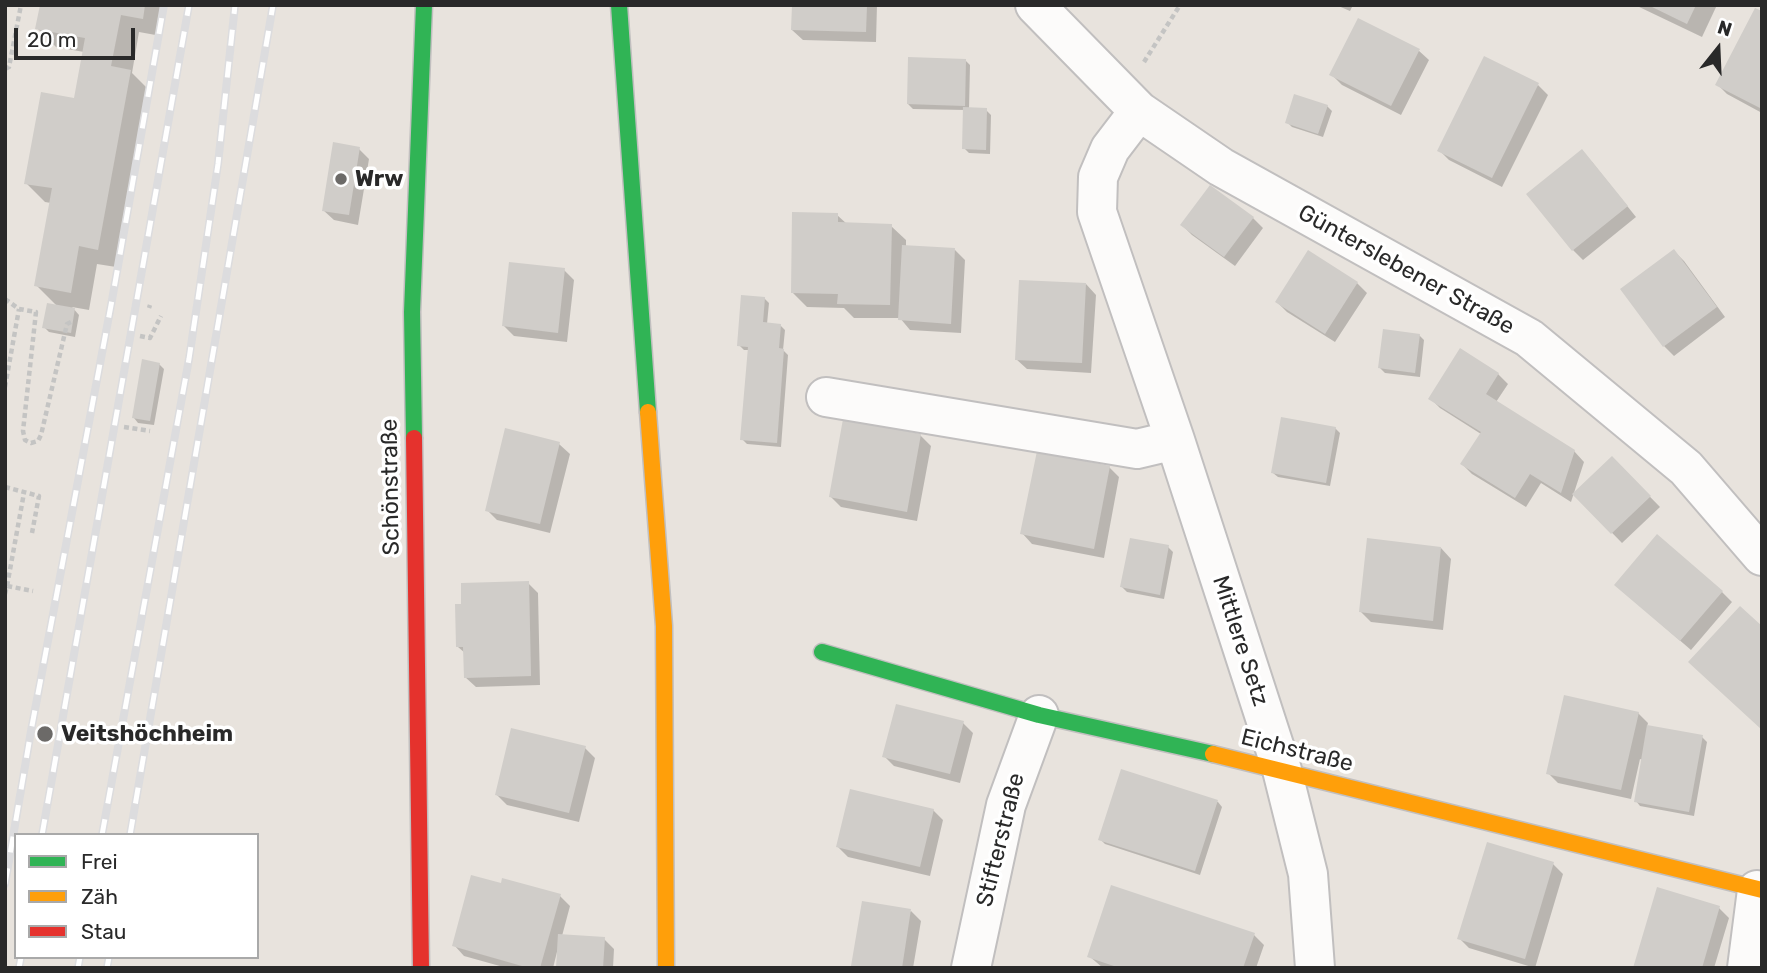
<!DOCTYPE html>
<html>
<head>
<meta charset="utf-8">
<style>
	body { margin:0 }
	#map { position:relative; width:1767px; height:973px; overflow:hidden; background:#e8e3dd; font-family:Rubik,sans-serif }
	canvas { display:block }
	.frame { position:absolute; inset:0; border:7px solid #292929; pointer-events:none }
	.legend { position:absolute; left:14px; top:833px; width:245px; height:126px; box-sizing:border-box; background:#fff; border:2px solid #a9a9a9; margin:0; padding:9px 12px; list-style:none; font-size:21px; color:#292929 }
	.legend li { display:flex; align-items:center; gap:14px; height:35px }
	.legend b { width:35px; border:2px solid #a9a9a9 }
	.north { position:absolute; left:1683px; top:14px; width:70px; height:70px; -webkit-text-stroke:5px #fff; paint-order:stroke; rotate:18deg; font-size:19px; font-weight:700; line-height:28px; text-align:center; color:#292929 }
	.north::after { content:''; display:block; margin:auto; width:24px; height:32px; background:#292929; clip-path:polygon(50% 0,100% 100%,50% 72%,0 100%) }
	.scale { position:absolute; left:14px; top:28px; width:121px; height:32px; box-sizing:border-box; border:4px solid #292929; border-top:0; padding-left:9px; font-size:21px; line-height:24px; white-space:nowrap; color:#292929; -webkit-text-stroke:5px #fff; paint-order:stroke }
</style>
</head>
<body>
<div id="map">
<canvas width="1767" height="973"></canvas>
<div class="frame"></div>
<ul class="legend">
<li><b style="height:9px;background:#30b455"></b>Frei</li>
<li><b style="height:9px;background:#ff9f0a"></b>Zäh</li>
<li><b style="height:9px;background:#e5322d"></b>Stau</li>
</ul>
<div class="north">N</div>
<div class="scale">20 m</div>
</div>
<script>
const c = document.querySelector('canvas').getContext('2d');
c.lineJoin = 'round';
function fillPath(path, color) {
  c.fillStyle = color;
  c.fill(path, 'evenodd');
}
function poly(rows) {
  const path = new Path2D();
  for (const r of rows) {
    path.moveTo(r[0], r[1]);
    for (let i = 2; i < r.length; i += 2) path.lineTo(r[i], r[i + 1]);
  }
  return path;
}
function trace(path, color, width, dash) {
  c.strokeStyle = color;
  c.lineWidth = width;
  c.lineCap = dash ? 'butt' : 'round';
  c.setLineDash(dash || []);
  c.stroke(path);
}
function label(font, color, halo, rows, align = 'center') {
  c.font = font + ' Rubik,sans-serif';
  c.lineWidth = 7;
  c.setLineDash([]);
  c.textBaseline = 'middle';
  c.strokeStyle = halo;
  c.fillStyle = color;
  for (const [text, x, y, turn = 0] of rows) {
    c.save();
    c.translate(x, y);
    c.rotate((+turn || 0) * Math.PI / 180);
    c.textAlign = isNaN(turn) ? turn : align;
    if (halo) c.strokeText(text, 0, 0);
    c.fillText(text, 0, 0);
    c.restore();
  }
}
const shadow = poly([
	[41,5,167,5,161,36,139,32,132,73,149,90,116,267,97,264,89,310,72,307,79,315,75,337,49,332,44,327,57,306,36,285,51,203,45,202,26,183,75,100,84,52,56,47,37,28],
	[793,5,877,5,876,42,803,40,792,30],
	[1336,5,1353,5,1350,11],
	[1635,5,1717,5,1702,37],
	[1762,13,1762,113,1727,94,1717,84],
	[1418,50,1429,60,1401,115,1342,85,1332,75],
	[965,60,970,65,969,109,986,110,991,115,990,154,969,153,964,148,965,110,913,109,908,104],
	[1538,85,1548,95,1502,187,1449,160,1439,150],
	[1327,106,1332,111,1323,137,1292,127,1287,122],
	[359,149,369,159,358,225,334,220,323,210],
	[1592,162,1636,217,1583,260,1573,250],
	[837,215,847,224,891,226,906,240,906,247,955,250,965,260,961,333,910,330,900,318,854,318,844,308,807,307,792,292],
	[1253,218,1263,228,1235,266,1192,235,1182,225],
	[1674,251,1684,261,1725,317,1674,356,1664,346],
	[564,270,574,280,567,342,514,336,504,326],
	[1357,283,1367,293,1335,342,1287,312,1277,302],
	[1086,284,1096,295,1091,373,1027,369,1016,359],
	[764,298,769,303,767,324,780,325,785,330,783,350,788,355,781,447,747,444,742,439,749,350,744,350,739,345],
	[1419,335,1424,340,1420,377,1385,373,1380,368],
	[159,364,164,369,154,425,138,423,134,418],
	[1498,374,1508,384,1496,402,1574,451,1584,462,1571,502,1541,483,1526,507,1472,474,1462,464,1481,434,1440,408,1430,398],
	[1335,428,1340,433,1330,486,1278,477,1273,473],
	[920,435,931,446,917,521,841,507,831,497],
	[559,444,570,454,550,533,497,520,487,510],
	[1612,458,1660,507,1622,543,1574,494],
	[1109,467,1119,477,1104,558,1032,544,1022,533],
	[1168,547,1173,552,1164,599,1127,592,1122,587],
	[1441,548,1451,559,1443,630,1371,622,1361,612],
	[528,583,538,593,540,685,476,687,465,677,465,653,458,647],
	[1722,592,1732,602,1691,650,1626,594],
	[1638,713,1648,723,1647,727,1702,737,1707,742,1694,816,1640,806,1636,801,1643,760,1640,759,1631,799,1558,783,1548,773],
	[963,723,973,733,960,783,894,766,884,756],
	[585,748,595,758,579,822,507,805,496,794],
	[1122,771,1218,802,1222,807,1200,875,1105,844,1100,839],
	[933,810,943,820,930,876,848,857,838,847],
	[1553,864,1563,874,1535,968,1469,948,1459,938],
	[560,896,570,906,562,936,604,939,614,949,613,968,558,968,557,952,553,968,507,968,464,956,454,945],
	[1719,908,1729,918,1714,968,1635,968],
	[911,911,921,921,913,968,855,968,853,966],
	[1254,935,1264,945,1256,968,1103,968,1089,956]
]);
const building = poly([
	[40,5,145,5,143,19,121,15,111,66,131,70,98,250,79,246,71,293,34,286,52,188,24,184,41,92,74,98,85,38,35,29],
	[792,5,867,5,866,32,791,30],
	[1648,5,1696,5,1687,24],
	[1755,8,1762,11,1762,109,1715,85],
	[1358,18,1420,49,1391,106,1329,75],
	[1484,56,1539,83,1492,178,1437,151],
	[908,57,966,59,965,106,907,104],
	[1294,94,1328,105,1318,134,1285,123],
	[963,107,987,108,986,150,962,149],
	[333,142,360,147,349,215,322,211],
	[1582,149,1628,206,1572,251,1526,194],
	[1210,185,1254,217,1224,257,1180,225],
	[792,212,838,213,838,222,892,224,890,305,837,304,838,294,791,293],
	[902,245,955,248,951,324,898,320],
	[1674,249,1717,307,1663,347,1620,289],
	[1308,250,1358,282,1325,334,1275,302],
	[509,262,565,268,558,333,502,326],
	[1019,280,1086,283,1082,363,1015,360],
	[741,295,765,297,763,322,781,324,779,348,784,349,777,443,740,440,748,347,737,346],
	[47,303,75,308,71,333,42,328],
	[1383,329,1420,334,1415,373,1378,368],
	[1460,348,1499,373,1486,394,1575,450,1561,493,1530,474,1515,498,1460,464,1481,432,1428,399],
	[142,359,160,363,150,421,132,418],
	[1281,417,1336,427,1326,483,1271,473],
	[843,419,921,434,907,512,829,497],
	[505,428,560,442,540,524,485,511],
	[1037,451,1110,466,1094,549,1020,534],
	[1612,456,1651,496,1611,534,1572,494],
	[1657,534,1723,591,1680,641,1614,585],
	[1130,538,1169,545,1160,595,1120,587],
	[1367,538,1441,547,1433,621,1359,612],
	[529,581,531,676,464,678,463,647,456,647,455,604,461,604,461,583],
	[1740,606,1762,626,1762,730,1688,662],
	[1564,695,1639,712,1621,790,1546,774],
	[896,704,964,721,950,774,882,757],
	[1647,725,1703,735,1689,812,1634,802],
	[511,728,586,746,569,813,495,795],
	[1121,769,1218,800,1195,871,1098,840],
	[850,789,934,809,920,867,836,847],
	[1487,842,1554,862,1525,959,1457,939],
	[471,875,501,883,502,878,561,894,540,968,529,968,452,946],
	[1111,885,1255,933,1243,968,1120,968,1087,957],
	[1657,887,1720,906,1702,968,1633,968],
	[862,901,911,909,902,968,851,966],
	[558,934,605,937,603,968,556,968]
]);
const path = poly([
	[1144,62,1180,5],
	[5,69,9,67,21,5],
	[5,299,19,309,36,312,23,431,25,440,31,443,38,441,41,435,67,324,73,321],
	[149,308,150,305],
	[140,336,150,338,161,316],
	[5,387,19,309],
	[124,427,150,431],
	[5,487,39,496,32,533],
	[7,586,24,493],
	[5,594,7,586,33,591]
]);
const street = poly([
	[1035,5,1139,111,1221,167,1529,338,1686,468,1762,556],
	[1139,111,1110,149,1098,177,1097,212,1175,440,1282,770,1308,874,1315,968],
	[826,397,1137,449,1175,440],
	[971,968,1006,805,1039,715],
	[1747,968,1757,890]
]);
const fast = poly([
	[619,5,648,412],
	[414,438,412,312,424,5],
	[822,652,1039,715,1213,754]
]);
const slow = poly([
	[648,412,664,626,666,968],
	[1213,754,1762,890]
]);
const jam = poly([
	[414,438,421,968]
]);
const rail = poly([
	[42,835,189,5],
	[102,835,189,359,218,164,235,5],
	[130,835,273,5],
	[5,884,31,731,112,300,164,5],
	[19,968,21,957],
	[78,968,80,957],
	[107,968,109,957]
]);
const markers = [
	[341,179,7,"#6c6a68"],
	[45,734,9,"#6c6a68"]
];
const poiNames = [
	["Wrw",355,179],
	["Veitshöchheim",61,734]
];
const streetNames = [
	["Günterslebener Straße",1406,270,29],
	["Schönstraße",391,487,-91],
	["Mittlere Setz",1240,641,72],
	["Eichstraße",1297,751,14],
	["Stifterstraße",1001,840,-76]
];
fillPath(shadow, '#0003');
fillPath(building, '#d0cdc9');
trace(street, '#c1bfbf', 42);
trace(fast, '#c1bfbf', 19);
trace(slow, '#c1bfbf', 19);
trace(jam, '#c1bfbf', 19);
trace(path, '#c4c4c3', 4.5, [5, 3.5]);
trace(street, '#fcfbfa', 38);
trace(fast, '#30b455', 16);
trace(slow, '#ff9f0a', 16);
trace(jam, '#e5322d', 16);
trace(rail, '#dcdcde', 8);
trace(rail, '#fff', 5, [16]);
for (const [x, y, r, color] of markers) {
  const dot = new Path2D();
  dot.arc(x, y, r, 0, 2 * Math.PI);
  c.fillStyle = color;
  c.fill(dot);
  trace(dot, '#fff', 2.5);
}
label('bold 23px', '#292929', '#fff', poiNames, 'left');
label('23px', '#292929', '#fff', streetNames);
</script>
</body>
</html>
